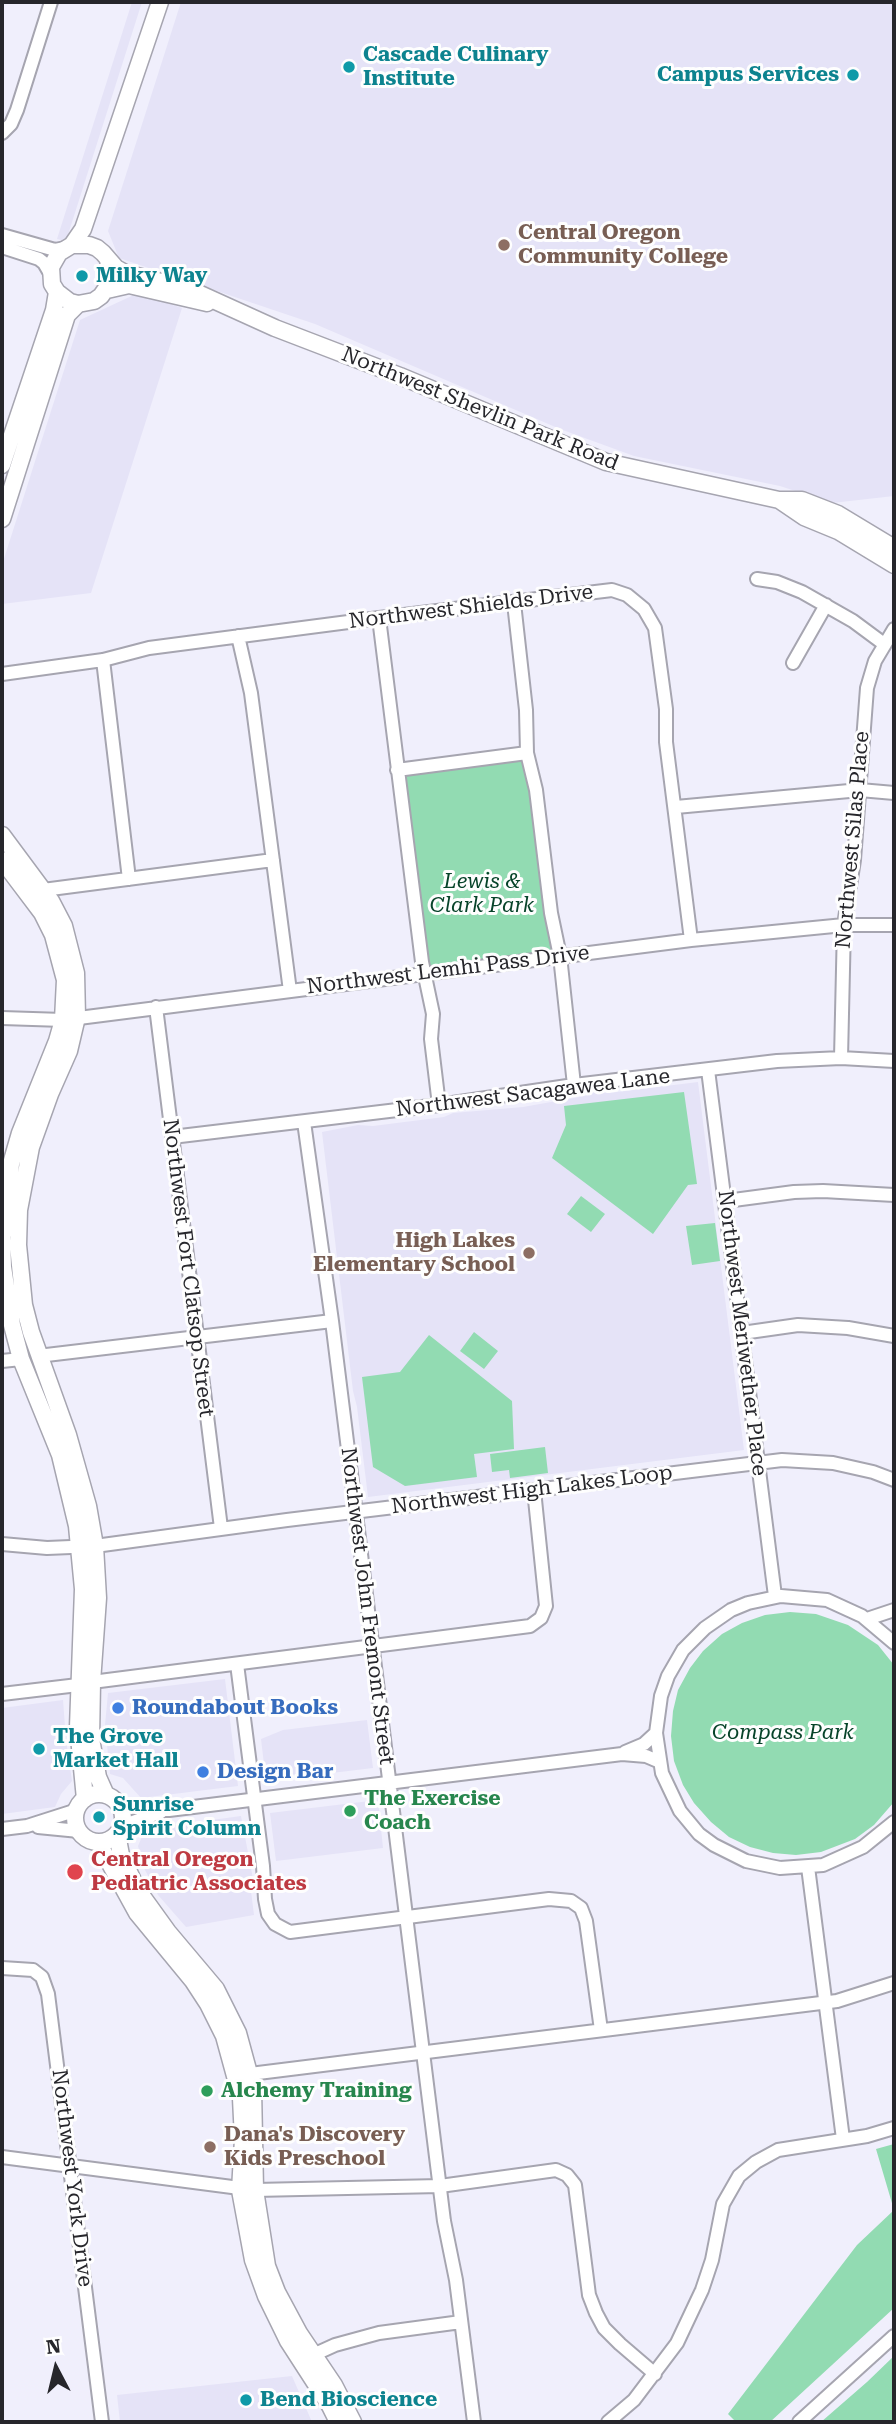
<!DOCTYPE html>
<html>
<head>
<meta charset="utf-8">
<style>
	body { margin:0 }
	#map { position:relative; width:896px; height:2424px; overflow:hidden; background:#f0effc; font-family:"Roboto Serif",serif }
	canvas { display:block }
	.frame { position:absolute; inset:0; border:4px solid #26262b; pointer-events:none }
	.north { position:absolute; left:21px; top:2333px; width:70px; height:70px; -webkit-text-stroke:5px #fefefe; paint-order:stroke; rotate:353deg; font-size:19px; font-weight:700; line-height:28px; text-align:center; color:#26262b }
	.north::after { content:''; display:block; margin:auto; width:24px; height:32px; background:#26262b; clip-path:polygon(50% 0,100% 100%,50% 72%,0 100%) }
</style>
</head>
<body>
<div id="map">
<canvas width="896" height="2424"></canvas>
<div class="frame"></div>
<div class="north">N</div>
</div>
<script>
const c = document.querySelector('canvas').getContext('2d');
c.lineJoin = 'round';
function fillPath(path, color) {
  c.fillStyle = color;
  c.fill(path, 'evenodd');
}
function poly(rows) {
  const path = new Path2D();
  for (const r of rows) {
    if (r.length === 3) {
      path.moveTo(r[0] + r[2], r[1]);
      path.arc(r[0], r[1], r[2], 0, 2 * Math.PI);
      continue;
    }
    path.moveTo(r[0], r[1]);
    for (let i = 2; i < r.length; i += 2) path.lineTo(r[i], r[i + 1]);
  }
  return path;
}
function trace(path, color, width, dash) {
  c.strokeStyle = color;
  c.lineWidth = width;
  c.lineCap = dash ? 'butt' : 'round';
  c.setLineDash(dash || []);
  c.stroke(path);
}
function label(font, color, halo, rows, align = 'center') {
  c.font = font + ' "Roboto Serif",serif';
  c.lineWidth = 6;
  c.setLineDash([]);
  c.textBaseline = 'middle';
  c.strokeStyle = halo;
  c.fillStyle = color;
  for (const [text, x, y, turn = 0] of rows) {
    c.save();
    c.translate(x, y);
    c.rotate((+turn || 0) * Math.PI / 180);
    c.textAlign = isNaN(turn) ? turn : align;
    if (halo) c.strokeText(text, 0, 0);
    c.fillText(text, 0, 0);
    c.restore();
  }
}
const built = poly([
	[132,2,142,2,66,241,57,239],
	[181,2,894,2,894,496,832,503,780,486,634,456,560,429,315,324,119,258,108,231],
	[138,293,182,308,91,593,2,604,2,565,80,320],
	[698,1082,744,1450,368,1497,357,1407,353,1391,322,1132,358,1125,373,1126,444,1117,453,1113,523,1107,585,1096,595,1092,609,1093],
	[225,1679,238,1786,141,1798,123,1778,110,1774,105,1725,108,1693],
	[63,1700,66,1740,72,1781,61,1794,55,1807,2,1814,2,1708],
	[367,1720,373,1768,266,1781,261,1739,283,1730],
	[378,1800,383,1848,276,1861,270,1813],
	[241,1816,254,1884,251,1891,254,1915,186,1927,158,1895,144,1868,138,1846,144,1832,154,1828],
	[292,2376,312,2422,120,2422,117,2395]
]);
const green = poly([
	[527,753,560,956,423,973,397,770],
	[684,1092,697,1184,688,1185,653,1234,552,1158,566,1125,564,1106],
	[581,1196,605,1214,591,1232,567,1214],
	[715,1223,720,1261,692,1265,686,1226],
	[474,1332,498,1351,484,1369,460,1351],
	[429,1335,512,1401,514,1449,474,1454,477,1477,405,1486,373,1467,362,1377,400,1372],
	[545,1447,548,1473,510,1478,509,1470,492,1472,490,1454],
	[790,1612,816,1614,848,1625,878,1645,894,1665,894,1802,874,1825,855,1839,821,1852,796,1855,773,1853,750,1847,729,1837,711,1822,694,1803,683,1785,674,1761,671,1736,673,1711,678,1690,690,1668,703,1651,722,1634,742,1623,765,1615],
	[894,2144,894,2308,770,2422,736,2422,728,2414,857,2245,894,2210,876,2149],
	[894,2356,894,2422,821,2422,867,2382]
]);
const minor = poly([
	[2,133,11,124,17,110,51,2],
	[2,235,55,250,65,248],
	[2,247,39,259,44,263,51,275],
	[757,579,777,582,802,592,853,621,884,644],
	[514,603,526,710,527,753,536,790,551,913,560,956,574,1085],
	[379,618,422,962,433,1014,431,1039,439,1105],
	[238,636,251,693,290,991],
	[103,660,129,879],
	[793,663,826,605],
	[2,674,103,660,149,648,379,618,612,590,627,595,644,609,655,628,666,709,666,742,691,940],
	[397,770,527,753],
	[676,807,860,790,894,793],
	[43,890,273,860],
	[156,1007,221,1528],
	[2,1018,63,1020,691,940,844,925,894,925],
	[841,1058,844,925,854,860,867,688,875,661,894,629],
	[708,1070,775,1596],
	[304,1122,332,1321,444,2221,456,2280,474,2422],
	[172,1137,439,1105,574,1085,777,1061,841,1058,894,1061],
	[726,1201,794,1192,823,1191,894,1195],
	[742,1333,798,1325,848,1328,894,1336],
	[38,1356,332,1321],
	[2,1361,21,1359],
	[2,1544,47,1548,95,1546,287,1520,782,1460,833,1463,873,1472,894,1480],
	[867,1619,894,1610],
	[894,1643,862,1616,827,1600,781,1596,748,1603,731,1610,705,1628,683,1650,668,1676,661,1696,656,1733,662,1773,680,1811,699,1834,714,1845,746,1861,780,1868,823,1865,863,1847,894,1822],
	[237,1664,263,1866,265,1899,268,1914,275,1924,290,1932,549,1899,571,1901,581,1908,586,1921,601,2030],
	[92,1682,530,1626,541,1618,546,1606,534,1490],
	[2,1694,78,1685],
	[625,1752,644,1744,656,1733],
	[120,1806,169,1810,622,1754,646,1756,660,1762],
	[122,1826,161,1812],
	[38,1827,79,1831],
	[2,1829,27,1826,77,1810],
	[808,1867,843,2139],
	[2,1968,33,1970,42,1977,48,1994,102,2422],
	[250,2074,837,2001,894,1983],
	[2,2157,255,2190,440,2186,556,2170,567,2175,575,2185,589,2295,596,2313,604,2328,620,2344,655,2374],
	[313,2355,335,2345,379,2333,461,2322],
	[608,2422,634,2400,677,2343,702,2290,712,2260,723,2204,739,2176,756,2162,778,2150,867,2136,894,2128],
	[799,2422,894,2336]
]);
const major = poly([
	[72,245,83,229,160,2],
	[108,260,111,275,110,283,101,296,94,301,78,304,70,302,57,292,52,284,51,267,59,253,72,245,89,245,97,248,103,253,116,268,125,273,189,289,275,328,400,376,606,462,779,500,802,500,838,514,894,548],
	[107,290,129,285,207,303],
	[2,465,54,310,57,292],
	[779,500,804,517,838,531,894,565],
	[2,519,67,315,78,304],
	[2,835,51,901,64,926,76,973,77,1017,69,1051,50,1094,31,1147,19,1210,18,1245,24,1305,31,1332,68,1435,88,1506,95,1546,98,1598,92,1682,91,1739,98,1777,106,1795],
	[2,860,42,913,53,935,65,980,63,1020,57,1041,20,1133,11,1164,2,1237,3,1267,12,1325,21,1359,60,1455,77,1526,83,1589,78,1727,85,1799],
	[99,1818,24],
	[117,1834,121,1855,137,1889,168,1932,216,1989,238,2033,253,2088,255,2190,267,2266,277,2292,299,2333,334,2385,353,2422],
	[98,1842,137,1913,193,1981,208,2004,224,2036,241,2098,243,2139,240,2190,253,2260,266,2296,288,2341,330,2406,338,2422]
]);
const markers = [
	[349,67,7,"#0f9aa8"],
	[853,75,7,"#0f9aa8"],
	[504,245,7,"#8d6e63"],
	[82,276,7,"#0f9aa8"],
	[529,1253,7,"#8d6e63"],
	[118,1708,7,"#3f7fe0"],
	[39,1749,7,"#0f9aa8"],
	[203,1772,7,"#3f7fe0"],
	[350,1811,7,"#2e9e5b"],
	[99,1817,7,"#0f9aa8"],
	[75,1872,9,"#e0444e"],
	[207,2091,7,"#2e9e5b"],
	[210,2147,7,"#8d6e63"],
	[246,2400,7,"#0f9aa8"]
];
const cultureNames = [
	["Cascade Culinary",363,55],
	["Institute",363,79],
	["Campus Services",839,75,"right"],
	["Milky Way",96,276],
	["The Grove",53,1737],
	["Market Hall",53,1761],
	["Sunrise",113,1805],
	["Spirit Column",113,1829],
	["Bend Bioscience",260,2400]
];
const educationNames = [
	["Central Oregon",518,233],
	["Community College",518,257],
	["High Lakes",515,1241,"right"],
	["Elementary School",515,1265,"right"],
	["Dana's Discovery",224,2135],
	["Kids Preschool",224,2159]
];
const streetNames = [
	["Northwest Shevlin Park Road",480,409,22],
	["Northwest Shields Drive",471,607,-7],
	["Northwest Silas Place",853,840,-85],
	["Northwest Lemhi Pass Drive",448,970,-7],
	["Northwest Sacagawea Lane",533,1093,-7],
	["Northwest Fort Clatsop Street",188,1268,83],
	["Northwest Meriwether Place",742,1333,83],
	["Northwest High Lakes Loop",532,1490,-7],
	["Northwest John Fremont Street",367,1606,83],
	["Northwest York Drive",72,2178,83]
];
const parkNames = [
	["Lewis &",482,882],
	["Clark Park",482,906],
	["Compass Park",783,1733]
];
const shopNames = [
	["Roundabout Books",132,1708],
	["Design Bar",217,1772]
];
const leisureNames = [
	["The Exercise",364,1799],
	["Coach",364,1823],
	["Alchemy Training",221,2091]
];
const healthNames = [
	["Central Oregon",91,1860],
	["Pediatric Associates",91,1884]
];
fillPath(built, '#e5e3f7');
fillPath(green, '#92dbb2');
trace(minor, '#a6a5b0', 16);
trace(major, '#a6a5b0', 19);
trace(minor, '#fff', 12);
trace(major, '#fff', 16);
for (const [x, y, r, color] of markers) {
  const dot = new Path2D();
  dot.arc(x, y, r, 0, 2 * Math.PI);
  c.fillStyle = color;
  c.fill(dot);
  trace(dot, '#fefefe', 2.5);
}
label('bold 21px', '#0d838f', '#fefefe', cultureNames, 'left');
label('bold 21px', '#785e54', '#fefefe', educationNames, 'left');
label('21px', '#26262b', '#fefefe', streetNames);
label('italic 21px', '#07442a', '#fefefe', parkNames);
label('bold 21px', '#366cbe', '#fefefe', shopNames, 'left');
label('bold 21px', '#27864d', '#fefefe', leisureNames, 'left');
label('bold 21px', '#be3a42', '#fefefe', healthNames, 'left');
</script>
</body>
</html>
